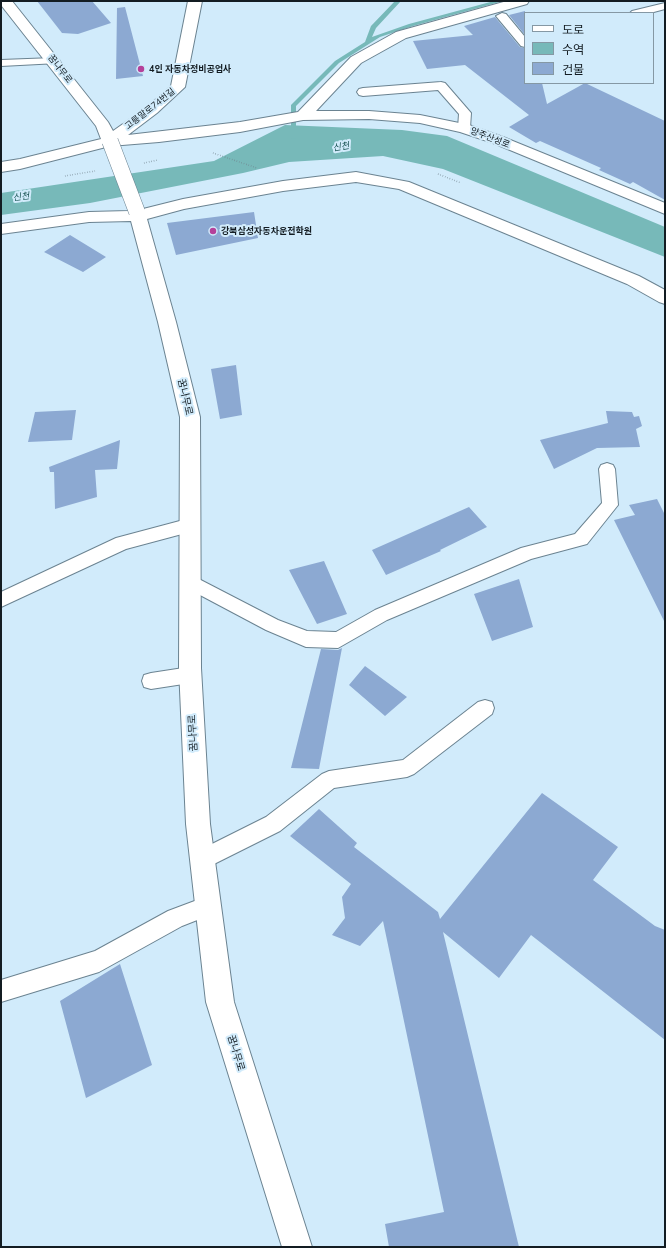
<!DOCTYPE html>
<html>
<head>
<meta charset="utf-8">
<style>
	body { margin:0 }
	#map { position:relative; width:666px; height:1248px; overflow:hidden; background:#d1ebfb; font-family:Mulish,"Noto Sans KR",sans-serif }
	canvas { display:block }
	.frame { position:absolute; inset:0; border:2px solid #131c22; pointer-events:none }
	.legend { position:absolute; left:524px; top:12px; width:130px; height:72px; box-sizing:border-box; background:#d1ebfb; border:1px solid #8598a4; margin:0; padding:5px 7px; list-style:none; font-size:12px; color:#131c22 }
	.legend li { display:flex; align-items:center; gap:8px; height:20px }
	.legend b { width:20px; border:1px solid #8598a4 }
</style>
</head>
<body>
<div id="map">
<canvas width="666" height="1248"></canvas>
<div class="frame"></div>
<ul class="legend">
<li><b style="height:5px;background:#fff"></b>도로</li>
<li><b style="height:11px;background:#77b9b9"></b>수역</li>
<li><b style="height:11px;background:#8ca9d2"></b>건물</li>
</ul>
</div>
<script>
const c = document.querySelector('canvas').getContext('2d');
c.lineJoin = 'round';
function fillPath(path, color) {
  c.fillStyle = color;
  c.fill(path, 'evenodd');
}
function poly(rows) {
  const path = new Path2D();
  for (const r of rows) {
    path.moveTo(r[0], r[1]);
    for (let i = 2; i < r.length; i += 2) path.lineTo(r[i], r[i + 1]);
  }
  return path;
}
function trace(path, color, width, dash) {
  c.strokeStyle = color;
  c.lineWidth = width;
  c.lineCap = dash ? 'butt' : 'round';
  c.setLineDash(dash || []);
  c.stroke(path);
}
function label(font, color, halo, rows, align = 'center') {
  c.font = font + ' Mulish,"Noto Sans KR",sans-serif';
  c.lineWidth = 4;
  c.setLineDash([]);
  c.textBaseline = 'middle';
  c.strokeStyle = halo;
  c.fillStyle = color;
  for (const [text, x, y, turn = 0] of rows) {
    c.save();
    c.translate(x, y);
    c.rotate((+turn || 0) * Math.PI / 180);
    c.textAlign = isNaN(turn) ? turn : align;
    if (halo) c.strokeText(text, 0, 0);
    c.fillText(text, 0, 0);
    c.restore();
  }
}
const water = poly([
	[285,125,402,130,447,136,665,227,665,257,443,169,383,156,289,162,243,173,90,203,1,215,1,193,214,161]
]);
const stream = poly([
	[395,1,401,1,376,28,372,37,409,24,494,1,503,1,413,26,380,37,339,63,296,106,296,138,291,139,291,105,335,61,365,42,371,26,395,1]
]);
const building = poly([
	[37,1,92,1,111,23,78,34,62,33],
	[125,7,143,76,116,79,117,8],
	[525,11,525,35,509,15],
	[495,17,520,47,525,48,525,83,542,83,547,104,585,83,665,121,665,200,633,182,630,184,599,170,601,168,540,141,536,143,509,127,529,115,465,65,427,69,413,41,473,35,464,26],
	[254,212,258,238,176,255,167,223],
	[70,235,106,257,83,272,44,252],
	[236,365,242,415,220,419,211,369],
	[76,410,72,440,28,442,35,412],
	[606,411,632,412,634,417,639,416,642,426,636,429,640,447,597,448,554,469,540,440,608,423],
	[120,440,117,469,95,470,97,497,55,509,54,472,50,472,49,467],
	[657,499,665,515,665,623,614,520,635,515,629,505],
	[469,507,487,527,440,550,441,551,386,575,372,550],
	[324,561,347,614,317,624,289,570],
	[519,579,533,627,492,641,474,594],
	[342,648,319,769,291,768,321,649,338,650],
	[365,666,407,697,385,716,349,685],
	[542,793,618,847,593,880,655,926,665,930,665,1040,531,935,499,978,443,932,519,1247,389,1247,385,1224,444,1212,383,921,360,946,332,935,345,918,342,897,351,884,290,836,319,809,357,843,354,847,438,912,440,919],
	[120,964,152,1065,86,1098,60,1001]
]);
const path = poly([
	[213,153,257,168],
	[144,163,158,160],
	[438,174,461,183],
	[65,176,95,171]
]);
const lane = poly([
	[665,3,665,9,650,13,630,13,632,11,665,3],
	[502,13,506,14,525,37,525,47,521,46,496,16,502,13],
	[54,58,58,59,60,61,58,63,1,66,1,60,54,58],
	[441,82,445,83,471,113,470,128,468,131,460,131,458,128,459,114,438,90,363,96,359,95,357,92,359,89,363,88,441,82],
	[607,463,613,465,615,469,618,505,587,544,531,559,387,620,338,648,306,647,266,630,185,587,182,582,185,577,191,575,278,620,307,631,336,632,375,610,521,548,575,534,602,503,599,469,601,465,607,463],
	[191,518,197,520,199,525,197,530,126,549,1,607,1,592,116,538,191,518],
	[190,667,197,669,199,675,197,681,190,683,151,689,144,687,142,681,144,675,151,673,190,667],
	[485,700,492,702,494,708,492,714,414,774,407,777,334,788,280,831,210,866,203,869,196,866,193,859,196,852,266,817,322,774,329,771,403,760,478,702,485,700],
	[208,896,215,899,219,906,215,913,182,926,99,972,1,1002,1,980,95,951,168,911,208,896]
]);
const street = poly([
	[1,1,12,1,108,122,113,131,147,107,171,86,188,1,202,1,185,87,157,113,128,135,240,122,298,112,351,57,396,32,507,1,529,1,527,4,406,38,361,63,316,111,369,111,420,115,469,125,503,137,665,203,665,214,493,143,460,132,420,123,369,119,303,120,240,132,159,142,110,146,20,169,1,172,1,162,20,159,101,139,96,126,1,5,1,1],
	[356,172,409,182,639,276,665,290,665,304,659,302,627,284,399,189,356,182,283,191,184,209,147,219,176,322,200,417,201,668,210,824,234,1002,312,1247,282,1247,206,1002,186,824,179,668,180,417,158,322,131,221,89,222,1,234,1,224,89,212,129,211,131,208,137,207,143,209,183,199,283,181,356,172]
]);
const streetBridge = poly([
	[110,141,137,212]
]);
const markers = [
	[141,69,4,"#b5419a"],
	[213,231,4,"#b5419a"]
];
const farStreetnames = [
	["꿈나무로",60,69,52],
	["고릉말로74번길",150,109,-38],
	["양주산성로",490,138,21]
];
const farPoinames = [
	["4인 자동차정비공업사",149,69],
	["강북삼성자동차운전학원",221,231]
];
const farWaternames = [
	["신천",341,147,-10],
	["신천",21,197,-8]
];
const streetNames = [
	["꿈나무로",185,397,77],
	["꿈나무로",193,733,-93],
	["꿈나무로",236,1053,73]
];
fillPath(water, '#77b9b9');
fillPath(stream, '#77b9b9');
fillPath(building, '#8ca9d2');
trace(lane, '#6b8391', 2);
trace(street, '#6b8391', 2);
trace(path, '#70818c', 1.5, [0.5, 2]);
fillPath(lane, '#fff');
fillPath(street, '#fff');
trace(streetBridge, '#6b8391', 17, []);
trace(streetBridge, '#fff', 16);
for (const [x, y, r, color] of markers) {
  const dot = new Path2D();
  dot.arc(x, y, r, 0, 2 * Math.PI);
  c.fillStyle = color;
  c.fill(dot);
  trace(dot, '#d1ebfb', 1.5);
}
label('9px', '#131c22', '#d1ebfb', farStreetnames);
label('bold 9px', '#131c22', '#d1ebfb', farPoinames, 'left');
label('italic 9px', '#195353', '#d1ebfb', farWaternames);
label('10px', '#131c22', '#d1ebfb', streetNames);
</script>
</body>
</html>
